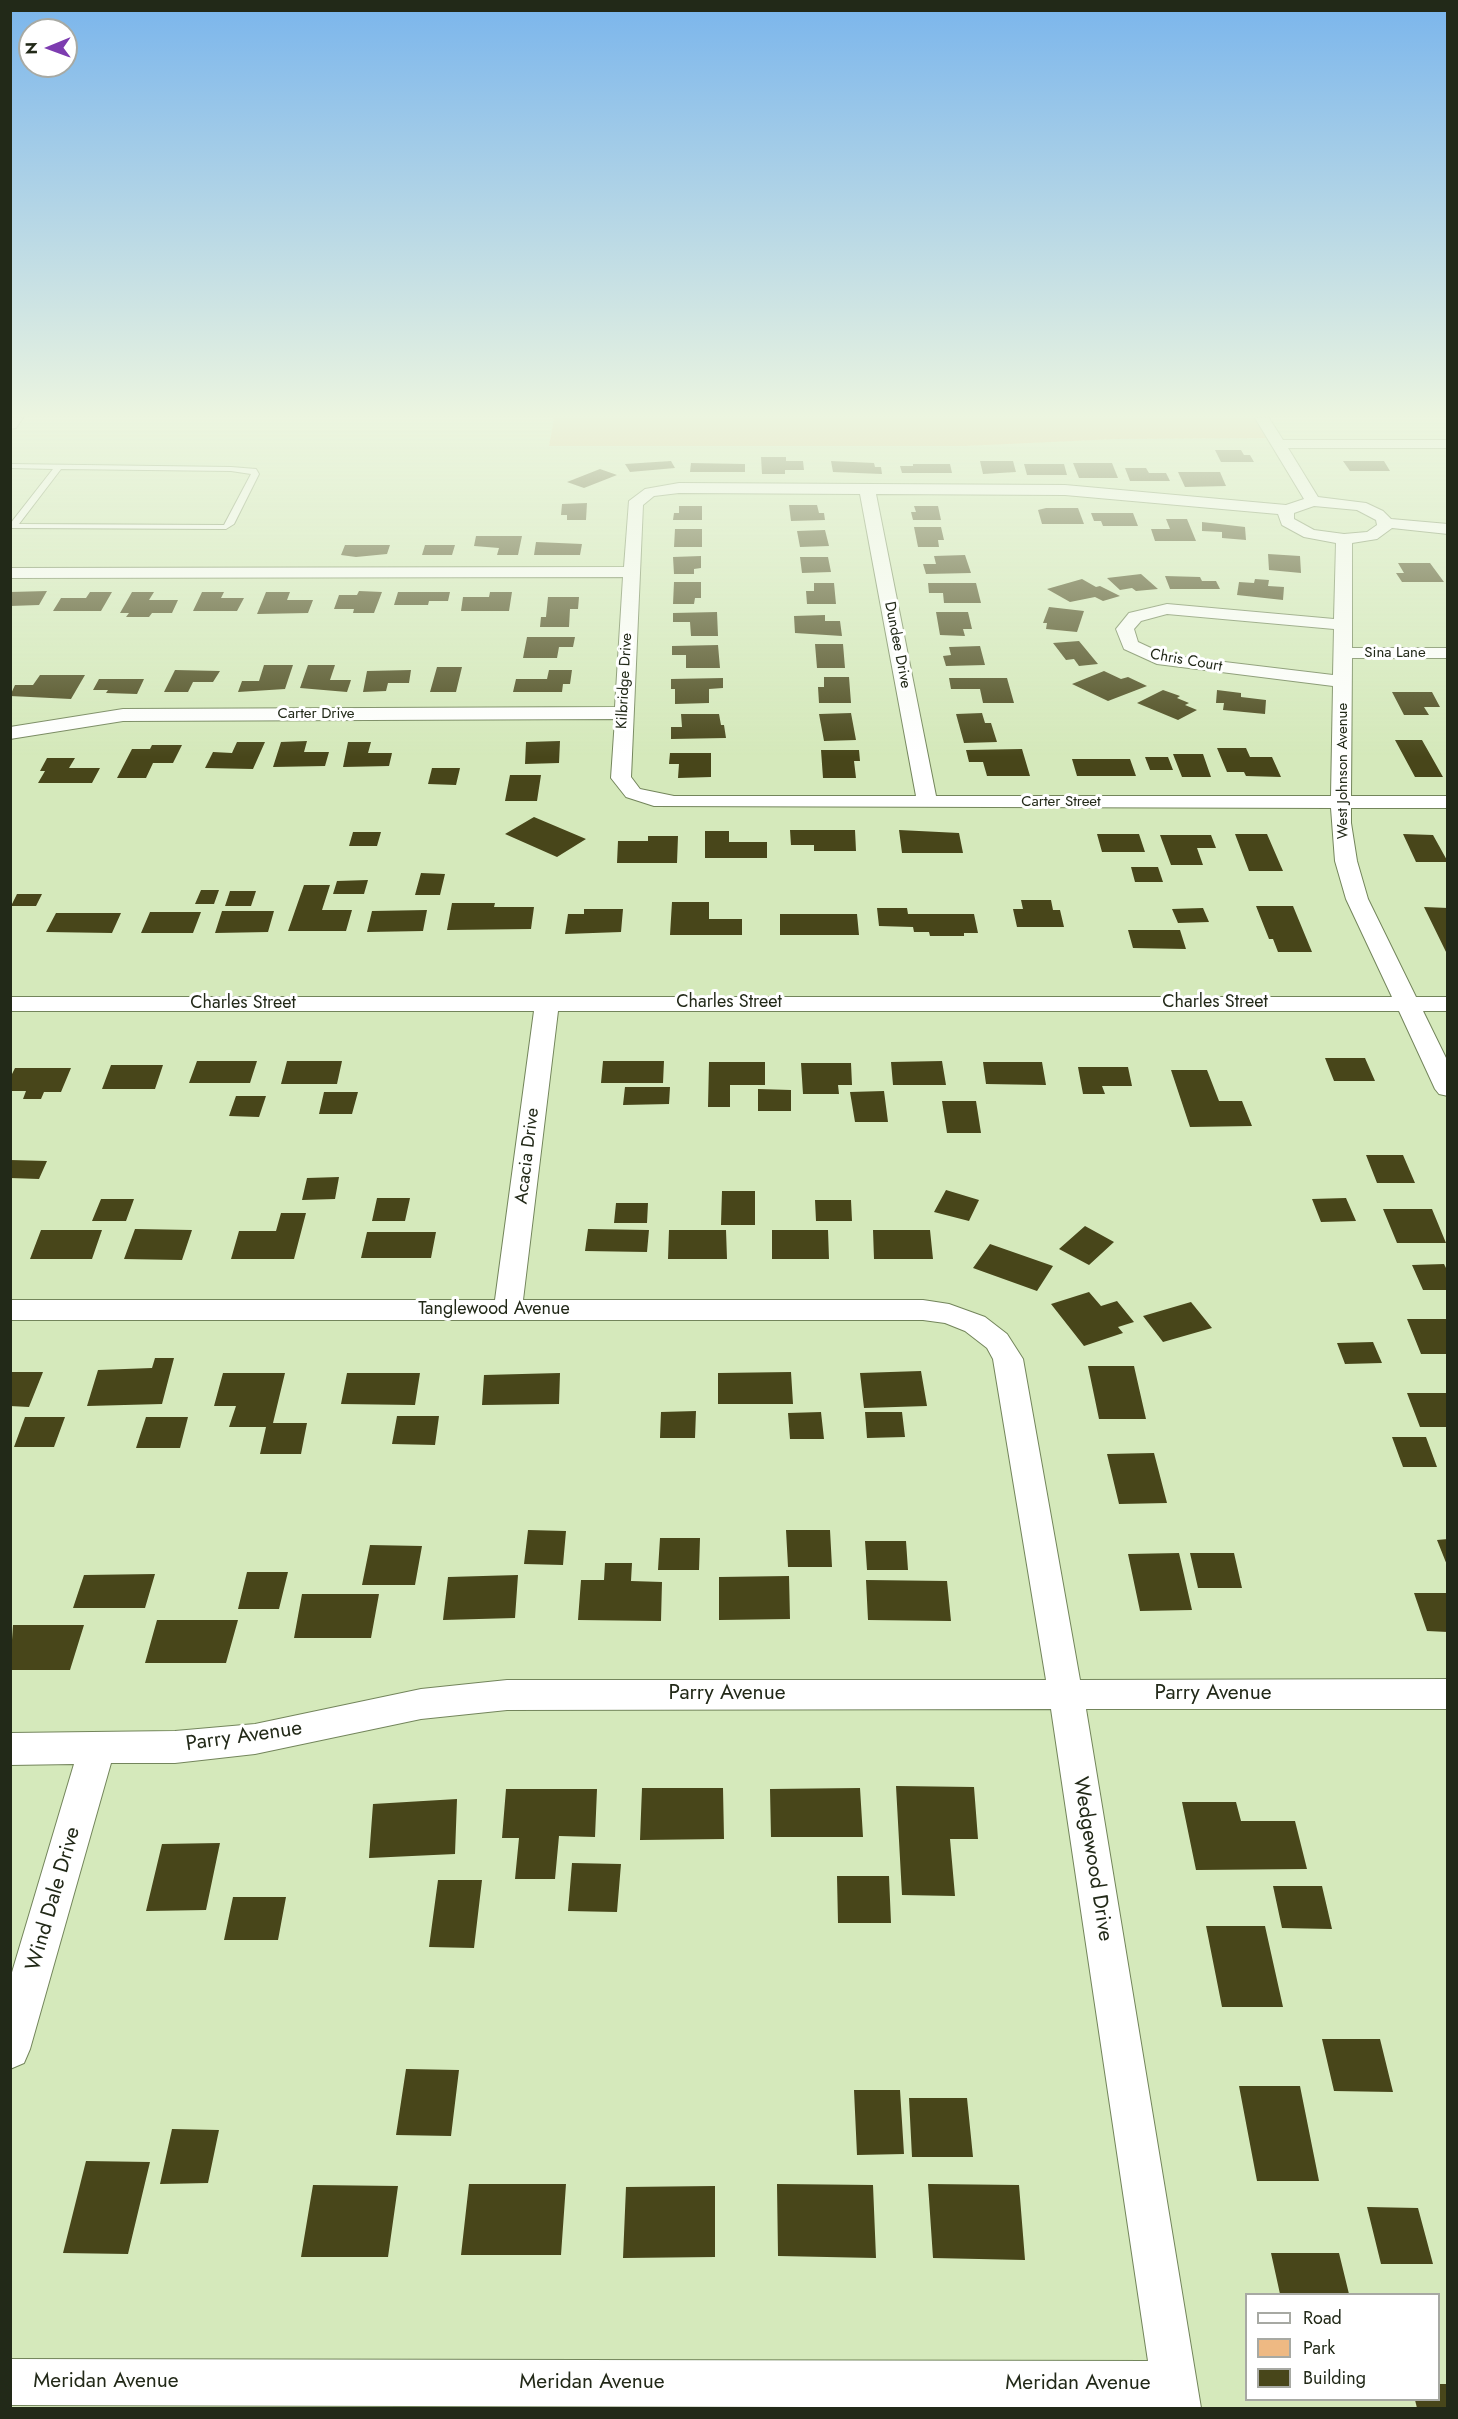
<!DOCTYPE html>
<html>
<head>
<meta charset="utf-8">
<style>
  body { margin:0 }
  #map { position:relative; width:1458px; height:2419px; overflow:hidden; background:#d5e9bb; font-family:Jost,sans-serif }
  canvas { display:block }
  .frame { position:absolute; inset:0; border:12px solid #222918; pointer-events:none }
  .legend { position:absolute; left:1245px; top:2293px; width:195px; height:108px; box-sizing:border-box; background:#fff; border:2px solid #a7a9a3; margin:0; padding:8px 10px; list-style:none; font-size:18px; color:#222918 }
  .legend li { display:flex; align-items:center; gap:12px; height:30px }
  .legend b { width:30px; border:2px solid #a7a9a3 }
  .north { position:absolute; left:18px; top:18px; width:60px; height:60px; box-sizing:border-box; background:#fff; border:2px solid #a7a9a3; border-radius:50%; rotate:269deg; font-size:16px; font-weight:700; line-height:24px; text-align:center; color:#222918 }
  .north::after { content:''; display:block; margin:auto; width:21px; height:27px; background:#7d3cb0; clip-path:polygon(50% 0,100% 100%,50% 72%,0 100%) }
</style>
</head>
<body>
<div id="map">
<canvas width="1458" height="2419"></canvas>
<div class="frame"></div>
<ul class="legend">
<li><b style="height:8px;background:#fff"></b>Road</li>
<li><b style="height:16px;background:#eeb983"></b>Park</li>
<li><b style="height:16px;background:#48461a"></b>Building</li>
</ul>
<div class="north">N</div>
</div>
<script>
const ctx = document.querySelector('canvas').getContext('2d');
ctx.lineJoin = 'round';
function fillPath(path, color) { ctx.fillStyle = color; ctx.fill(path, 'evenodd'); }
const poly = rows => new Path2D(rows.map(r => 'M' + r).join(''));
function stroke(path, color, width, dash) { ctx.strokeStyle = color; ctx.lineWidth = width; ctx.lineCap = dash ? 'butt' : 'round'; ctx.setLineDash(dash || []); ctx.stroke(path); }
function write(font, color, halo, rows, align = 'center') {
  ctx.font = font + ' Jost,sans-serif'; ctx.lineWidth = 6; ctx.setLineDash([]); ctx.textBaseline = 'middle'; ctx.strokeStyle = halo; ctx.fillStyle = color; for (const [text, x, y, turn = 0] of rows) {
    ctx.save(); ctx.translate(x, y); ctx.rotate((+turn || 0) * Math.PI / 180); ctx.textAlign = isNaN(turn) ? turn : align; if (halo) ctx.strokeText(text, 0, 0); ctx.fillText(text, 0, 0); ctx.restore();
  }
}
fillPath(poly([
  [554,418,1255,418,1267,438,1115,439,965,446,549,446]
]), '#eeb983');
fillPath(poly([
  [1215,450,1241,450,1244,455,1250,455,1254,462,1221,462],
  [761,457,786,457,786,461,803,461,804,470,785,470,785,474,762,474],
  [671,461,675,468,630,472,625,464],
  [831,461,874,463,875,467,881,467,882,474,833,472],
  [980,461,1013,461,1016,472,983,474],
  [1343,461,1384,461,1390,471,1350,471],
  [691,463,745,464,745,472,690,472],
  [1073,463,1112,463,1118,478,1079,478],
  [913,464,950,464,952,473,902,473,900,466,913,466],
  [1024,464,1064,464,1067,475,1027,475],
  [1125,468,1146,468,1149,473,1166,473,1170,481,1130,481],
  [600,469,617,475,584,488,567,482],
  [1178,472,1220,472,1226,486,1185,487],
  [587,503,586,520,567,520,567,515,561,515,562,504],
  [789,505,817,505,819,513,824,513,825,520,791,521],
  [679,506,702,506,702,520,673,520,674,513,679,513],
  [914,506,938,506,941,520,913,520,911,512,916,512],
  [1046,508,1078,508,1084,524,1042,524,1038,510],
  [1091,513,1133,513,1138,526,1103,526,1101,521,1094,521],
  [1166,519,1187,519,1196,541,1155,541,1151,529,1170,529],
  [1202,522,1245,527,1246,540,1222,538,1222,532,1202,531],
  [914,527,941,527,944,540,938,540,939,547,918,547],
  [675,529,702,529,702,547,674,547],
  [825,530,829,546,800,547,797,531],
  [476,536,522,536,518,555,497,555,499,548,474,546],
  [536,542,582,544,580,555,534,555],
  [345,545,390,545,387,554,356,557,341,555],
  [425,545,455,545,452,555,422,555],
  [1268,554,1300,556,1301,573,1269,570],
  [965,555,971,573,926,574,923,564,936,564,934,556],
  [701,556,701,568,694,569,694,574,674,574,673,557],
  [800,557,828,557,831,572,802,573],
  [1398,563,1430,563,1444,582,1402,582,1396,573,1404,573],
  [1141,574,1158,589,1136,591,1132,588,1120,590,1107,578],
  [1165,576,1200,577,1202,581,1216,581,1220,589,1170,589],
  [1082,579,1096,587,1100,586,1120,596,1103,601,1095,597,1070,602,1047,589],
  [1255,579,1269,580,1268,586,1284,587,1283,600,1237,595,1239,582,1254,583],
  [674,582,701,582,701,598,695,598,694,604,673,604],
  [814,583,834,583,836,604,807,604,806,591,814,591],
  [928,583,976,583,981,603,944,603,943,593,929,593],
  [47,591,39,605,10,606,10,592],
  [359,591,382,592,374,613,353,613,354,609,334,609,339,595,357,595],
  [90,592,112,592,101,611,53,611,61,598,86,598],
  [132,592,154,592,149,600,178,600,172,613,152,613,149,617,126,617,129,613,120,613],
  [202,592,224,592,221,598,244,598,237,611,193,611],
  [266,592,290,592,287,600,313,600,308,613,257,614],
  [398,592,450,592,448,601,429,601,428,605,394,605],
  [490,592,512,592,509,611,461,611,463,597,489,597],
  [548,597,579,597,578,609,570,609,569,627,540,627,541,617,546,617],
  [1049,607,1084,611,1077,632,1046,629,1047,623,1043,623],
  [717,612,718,636,691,636,690,622,673,622,673,613],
  [936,612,968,612,972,629,963,629,965,636,940,635],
  [825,615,825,621,840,621,842,636,795,633,794,616],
  [527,637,575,637,573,647,559,647,557,658,523,658],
  [1079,641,1098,664,1079,666,1074,659,1066,660,1053,643],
  [815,644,843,644,845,668,817,668],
  [718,645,720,668,686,668,686,655,672,655,672,646],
  [980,646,985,665,946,666,943,656,951,655,949,647],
  [264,665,293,665,285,689,238,692,242,681,259,681],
  [308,665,335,665,330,680,351,680,347,692,300,688],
  [437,667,462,667,456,692,430,692],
  [175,670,220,671,213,682,193,682,188,692,164,692],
  [411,670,409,683,388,683,386,691,363,692,367,671],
  [549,670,572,670,570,684,563,684,562,692,513,692,516,679,547,679],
  [1104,671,1121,679,1128,677,1147,686,1108,701,1072,684],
  [40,675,85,675,71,699,10,696,15,685,33,685],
  [824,677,849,677,851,703,819,703,818,687,824,687],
  [723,678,723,688,709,689,709,703,675,704,675,689,671,689,671,679],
  [949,678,1007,678,1014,703,983,703,980,689,951,689],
  [99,679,144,679,137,694,106,693,108,690,93,690],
  [1163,690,1180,696,1177,698,1189,703,1185,705,1197,710,1178,720,1137,703],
  [1217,690,1241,693,1241,697,1266,700,1265,714,1223,710,1224,703,1216,703],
  [1392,692,1432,692,1440,707,1424,707,1429,715,1404,715],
  [851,713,856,740,824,741,819,714],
  [982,713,985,723,991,723,997,742,964,743,956,714],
  [681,714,719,714,721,725,724,725,726,738,671,739,671,727,682,727],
  [1395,740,1422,740,1443,777,1415,777],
  [307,741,304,752,329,752,325,766,273,767,281,742],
  [560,741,559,763,525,764,526,742],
  [237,742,265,742,253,769,205,768,213,752,232,753],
  [348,742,371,742,368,753,392,753,389,766,343,767],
  [152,745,182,745,173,763,153,763,146,778,117,778,132,749,150,749],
  [1217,748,1246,748,1250,757,1272,757,1281,777,1246,776,1244,772,1227,772],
  [1022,749,1030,776,987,776,983,762,969,762,966,750],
  [821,750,859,750,860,761,854,761,856,778,823,778],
  [670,753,711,753,711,777,678,778,679,764,669,764],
  [1173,754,1203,754,1211,777,1182,777],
  [1145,757,1168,757,1173,770,1150,770],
  [47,758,75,758,69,768,100,768,92,783,38,783,45,771,40,771],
  [1072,759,1130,759,1136,776,1077,776],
  [432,768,460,768,456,785,428,784],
  [510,775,541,775,537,801,505,801],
  [534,817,586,839,557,857,505,834],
  [790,830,855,830,856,851,814,851,814,845,791,845],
  [899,830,959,833,963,853,902,853],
  [705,831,729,831,729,842,767,842,767,858,705,858],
  [353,832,381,832,377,846,349,846],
  [1097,834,1139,834,1145,852,1102,852],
  [1235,834,1267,834,1283,871,1249,871],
  [1403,834,1433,835,1448,862,1416,862],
  [1160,835,1211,835,1216,848,1197,848,1203,865,1171,865],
  [648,836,678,836,677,863,617,863,618,841,648,841],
  [1131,867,1158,867,1163,882,1135,882],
  [421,873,445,874,440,895,415,895],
  [368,880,364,894,333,894,337,881],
  [304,885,330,885,322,910,352,910,346,931,288,931],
  [201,890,219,890,214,904,195,904],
  [230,891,256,891,251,906,225,906],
  [17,894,42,894,36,906,11,906],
  [1021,900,1051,900,1053,910,1060,910,1064,927,1017,927,1013,909,1023,909],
  [672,902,709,902,709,919,742,919,742,935,670,935],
  [452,903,495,903,494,907,534,907,531,929,447,930],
  [1256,906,1293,906,1312,952,1278,952,1273,939,1269,939],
  [1424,907,1448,908,1448,956],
  [877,908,907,908,908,914,974,914,978,933,964,933,964,936,930,936,929,932,914,932,913,927,879,926],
  [1203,908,1209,922,1178,923,1172,909],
  [584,909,623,909,621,932,565,934,568,914,584,914],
  [427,910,423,931,367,932,372,911],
  [222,911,274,911,268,932,215,933],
  [150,912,201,912,193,933,141,933],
  [56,913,121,913,112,933,46,932],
  [780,914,857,914,859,935,780,935],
  [1128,930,1180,930,1186,949,1133,948],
  [1325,1058,1365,1058,1375,1081,1334,1081],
  [197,1061,257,1061,250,1083,189,1083],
  [287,1061,342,1061,337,1084,281,1084],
  [603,1061,664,1061,663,1083,601,1083],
  [942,1061,946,1085,893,1085,891,1062],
  [709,1062,765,1062,765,1085,730,1085,730,1107,708,1107],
  [983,1062,1042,1062,1046,1085,986,1084],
  [801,1063,851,1063,852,1085,838,1085,839,1094,803,1094],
  [111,1065,163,1065,155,1089,102,1089],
  [1078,1067,1128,1067,1132,1086,1102,1086,1105,1094,1083,1094],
  [15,1068,71,1068,61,1092,44,1092,41,1099,23,1099,26,1091,10,1091,10,1078],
  [1171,1070,1207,1070,1219,1101,1242,1101,1252,1126,1190,1127],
  [625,1087,670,1087,669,1104,623,1105],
  [758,1089,791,1090,791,1111,758,1111],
  [884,1091,888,1122,855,1122,850,1092],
  [324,1092,358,1092,352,1114,319,1114],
  [236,1096,266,1096,259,1117,229,1116],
  [942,1101,976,1101,981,1133,947,1133],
  [1366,1155,1403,1155,1415,1183,1377,1183],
  [10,1160,47,1161,39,1179,10,1178],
  [339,1177,335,1199,302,1200,307,1178],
  [946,1190,979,1200,969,1221,934,1212],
  [722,1191,755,1191,755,1225,721,1225],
  [377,1198,410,1198,405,1221,372,1221],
  [1346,1198,1356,1221,1321,1222,1312,1199],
  [101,1199,134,1199,126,1221,92,1221],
  [815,1200,851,1200,852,1221,816,1221],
  [616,1203,648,1203,647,1223,614,1223],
  [1383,1209,1432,1209,1446,1243,1397,1243],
  [281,1213,306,1213,294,1259,231,1259,239,1231,276,1231],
  [1085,1226,1114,1242,1089,1265,1059,1249],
  [135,1229,192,1230,182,1260,124,1259],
  [588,1229,649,1230,647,1252,585,1251],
  [41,1230,102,1230,92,1259,30,1259],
  [669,1230,726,1230,727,1259,668,1259],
  [772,1230,828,1230,829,1259,772,1259],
  [873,1230,930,1230,933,1259,874,1259],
  [367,1232,436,1232,431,1258,361,1258],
  [990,1244,1053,1266,1037,1291,973,1268],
  [1444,1264,1448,1272,1448,1290,1423,1290,1412,1265],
  [1089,1292,1101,1306,1117,1301,1134,1322,1118,1327,1123,1333,1084,1346,1051,1304],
  [1191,1302,1212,1328,1163,1342,1143,1316],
  [1407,1319,1448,1319,1448,1354,1421,1354],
  [1373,1342,1382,1363,1345,1364,1337,1343],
  [155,1358,174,1358,162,1404,87,1406,98,1370,152,1368],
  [1088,1366,1134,1366,1146,1419,1099,1419],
  [921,1371,927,1406,864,1408,860,1373],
  [10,1372,43,1372,29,1407,10,1406],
  [791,1372,793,1404,718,1404,718,1373],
  [223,1373,285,1373,273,1423,307,1423,301,1454,260,1454,266,1427,229,1427,236,1406,214,1406],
  [347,1373,420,1373,415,1405,341,1404],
  [560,1373,559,1404,482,1405,484,1375],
  [1407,1393,1448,1393,1448,1427,1420,1427],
  [696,1411,695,1438,660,1438,661,1412],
  [821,1412,824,1439,790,1439,788,1413],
  [865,1412,902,1412,905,1437,867,1438],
  [397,1416,439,1416,435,1445,392,1444],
  [25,1417,65,1417,54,1447,14,1447],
  [146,1417,188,1417,180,1448,136,1448],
  [1392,1437,1426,1437,1437,1467,1403,1467],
  [1154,1453,1167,1503,1119,1504,1107,1454],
  [528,1530,566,1531,563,1565,524,1564],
  [786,1530,830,1530,832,1567,788,1567],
  [660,1538,700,1538,699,1570,658,1570],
  [1448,1539,1448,1565,1447,1565,1437,1540],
  [865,1541,906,1541,908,1570,867,1570],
  [370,1545,422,1546,415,1585,362,1585],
  [1179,1553,1192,1610,1140,1611,1128,1554],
  [1190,1553,1234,1553,1242,1588,1198,1588],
  [605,1563,632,1563,631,1581,662,1582,661,1621,578,1620,581,1580,604,1580],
  [247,1572,288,1572,279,1609,238,1609],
  [155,1574,145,1608,73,1608,84,1575],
  [518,1575,515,1618,443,1620,448,1577],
  [789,1576,790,1619,719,1620,719,1577],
  [866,1580,947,1581,951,1621,868,1620],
  [1414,1593,1448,1593,1448,1632,1427,1631],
  [302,1594,379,1594,371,1638,294,1638],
  [157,1620,238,1620,226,1663,145,1663],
  [13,1625,84,1625,70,1670,10,1670],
  [896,1786,974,1787,978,1839,950,1839,955,1896,902,1895],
  [642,1788,723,1788,724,1839,640,1840],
  [860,1788,863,1837,771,1837,770,1789],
  [506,1789,597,1789,595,1837,559,1836,555,1879,515,1879,519,1838,502,1838],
  [457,1799,455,1854,369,1858,373,1804],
  [1182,1802,1236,1802,1241,1821,1295,1821,1307,1869,1196,1870],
  [220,1843,206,1910,146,1911,162,1844],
  [572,1863,621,1864,617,1912,568,1911],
  [837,1876,889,1876,891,1923,838,1923],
  [438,1880,482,1880,474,1948,429,1947],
  [1273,1886,1322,1886,1332,1929,1282,1928],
  [233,1897,286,1897,278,1940,224,1940],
  [1206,1926,1265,1926,1283,2007,1222,2007],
  [1322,2039,1380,2039,1393,2092,1334,2091],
  [406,2069,459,2070,451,2136,396,2135],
  [1239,2086,1300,2086,1319,2181,1257,2181],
  [854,2090,900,2090,904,2154,857,2155],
  [909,2098,967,2098,973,2157,912,2157],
  [172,2129,219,2130,208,2183,160,2184],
  [86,2161,150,2162,128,2254,63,2253],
  [469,2184,566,2184,561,2255,461,2255],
  [777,2184,873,2185,876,2258,778,2256],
  [928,2184,1019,2185,1025,2260,933,2258],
  [313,2185,398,2186,388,2257,301,2257],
  [715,2186,715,2257,623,2258,626,2187],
  [1367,2207,1418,2208,1433,2264,1381,2264],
  [1271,2253,1339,2253,1349,2294,1280,2294],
  [1438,2384,1448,2384,1448,2408,1417,2408,1415,2400,1438,2400]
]), '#48461a');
const service = poly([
  [10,464,231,467,256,469,259,474,234,524,226,529,10,528,10,524,53,469,10,468,10,464],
  [61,469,231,471,251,474,224,525,19,524,61,469]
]);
const minor = poly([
  [1255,418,1269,418,1283,440,1448,440,1448,448,1288,448,1318,497,1366,503,1383,511,1391,519,1448,524,1448,534,1392,528,1377,539,1352,543,1352,648,1448,648,1448,658,1352,658,1351,796,1448,796,1448,808,1351,808,1351,823,1357,861,1368,899,1416,997,1448,997,1448,1011,1423,1011,1448,1062,1448,1096,1439,1094,1435,1089,1399,1011,558,1011,523,1300,923,1300,949,1304,985,1317,1007,1334,1023,1359,1080,1680,1448,1679,1448,1709,1086,1709,1201,2408,10,2405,10,2359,1148,2361,1051,1709,507,1710,421,1719,255,1754,175,1763,111,1763,30,2049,24,2063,10,2069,10,1979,74,1764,10,1765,10,1733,175,1731,255,1724,421,1689,507,1680,1046,1680,993,1359,987,1348,965,1331,945,1323,923,1320,10,1320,10,1300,495,1300,534,1011,10,1011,10,997,1392,997,1346,899,1335,861,1331,808,654,806,626,797,611,778,615,719,123,721,10,739,10,727,123,709,615,707,623,577,10,578,10,568,624,567,629,501,645,489,679,483,1065,485,1286,505,1304,499,1255,418],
  [679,493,860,494,916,796,674,796,640,789,631,777,643,505,654,496,679,493],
  [876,494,1065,495,1278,514,1282,525,1304,537,1336,543,1334,619,1167,604,1129,613,1116,629,1124,649,1157,664,1333,686,1331,796,936,796,876,494],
  [1314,506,1357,510,1376,520,1377,525,1367,532,1344,534,1314,530,1294,519,1294,513,1314,506],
  [1167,614,1334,629,1333,675,1166,655,1138,642,1134,629,1141,621,1167,614]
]);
const secondary = poly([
  [10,418,23,418,16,428,10,429,10,418]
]);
stroke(service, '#73855b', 2);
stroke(minor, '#73855b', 2);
stroke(secondary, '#73855b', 2);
fillPath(service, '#fff');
fillPath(minor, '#fff');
fillPath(secondary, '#fff');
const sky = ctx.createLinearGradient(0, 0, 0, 757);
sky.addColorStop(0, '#7ab5ec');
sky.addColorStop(0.55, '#ecf5e0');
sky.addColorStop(1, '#ecf5e000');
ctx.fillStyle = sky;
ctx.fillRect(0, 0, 1458, 757);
write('15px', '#222918', '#fff', [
  ["Dundee Drive",897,645,79],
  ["Sina Lane",1395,653],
  ["Chris Court",1186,661,10],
  ["Kilbridge Drive",625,681,-87],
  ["Carter Drive",316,714],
  ["West Johnson Avenue",1343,771,-90],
  ["Carter Street",1061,802]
]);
write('18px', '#222918', '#fff', [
  ["Charles Street",729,1003],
  ["Charles Street",1215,1003],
  ["Charles Street",243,1004],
  ["Acacia Drive",528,1156,-83],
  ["Tanglewood Avenue",494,1310]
]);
write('21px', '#222918', '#fff', [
  ["Parry Avenue",727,1694],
  ["Parry Avenue",1213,1694],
  ["Parry Avenue",244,1737,-8],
  ["Wedgewood Drive",1092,1859,81],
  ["Wind Dale Drive",54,1899,-74],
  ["Meridan Avenue",106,2382],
  ["Meridan Avenue",592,2383],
  ["Meridan Avenue",1078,2384]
]);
</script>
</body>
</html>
